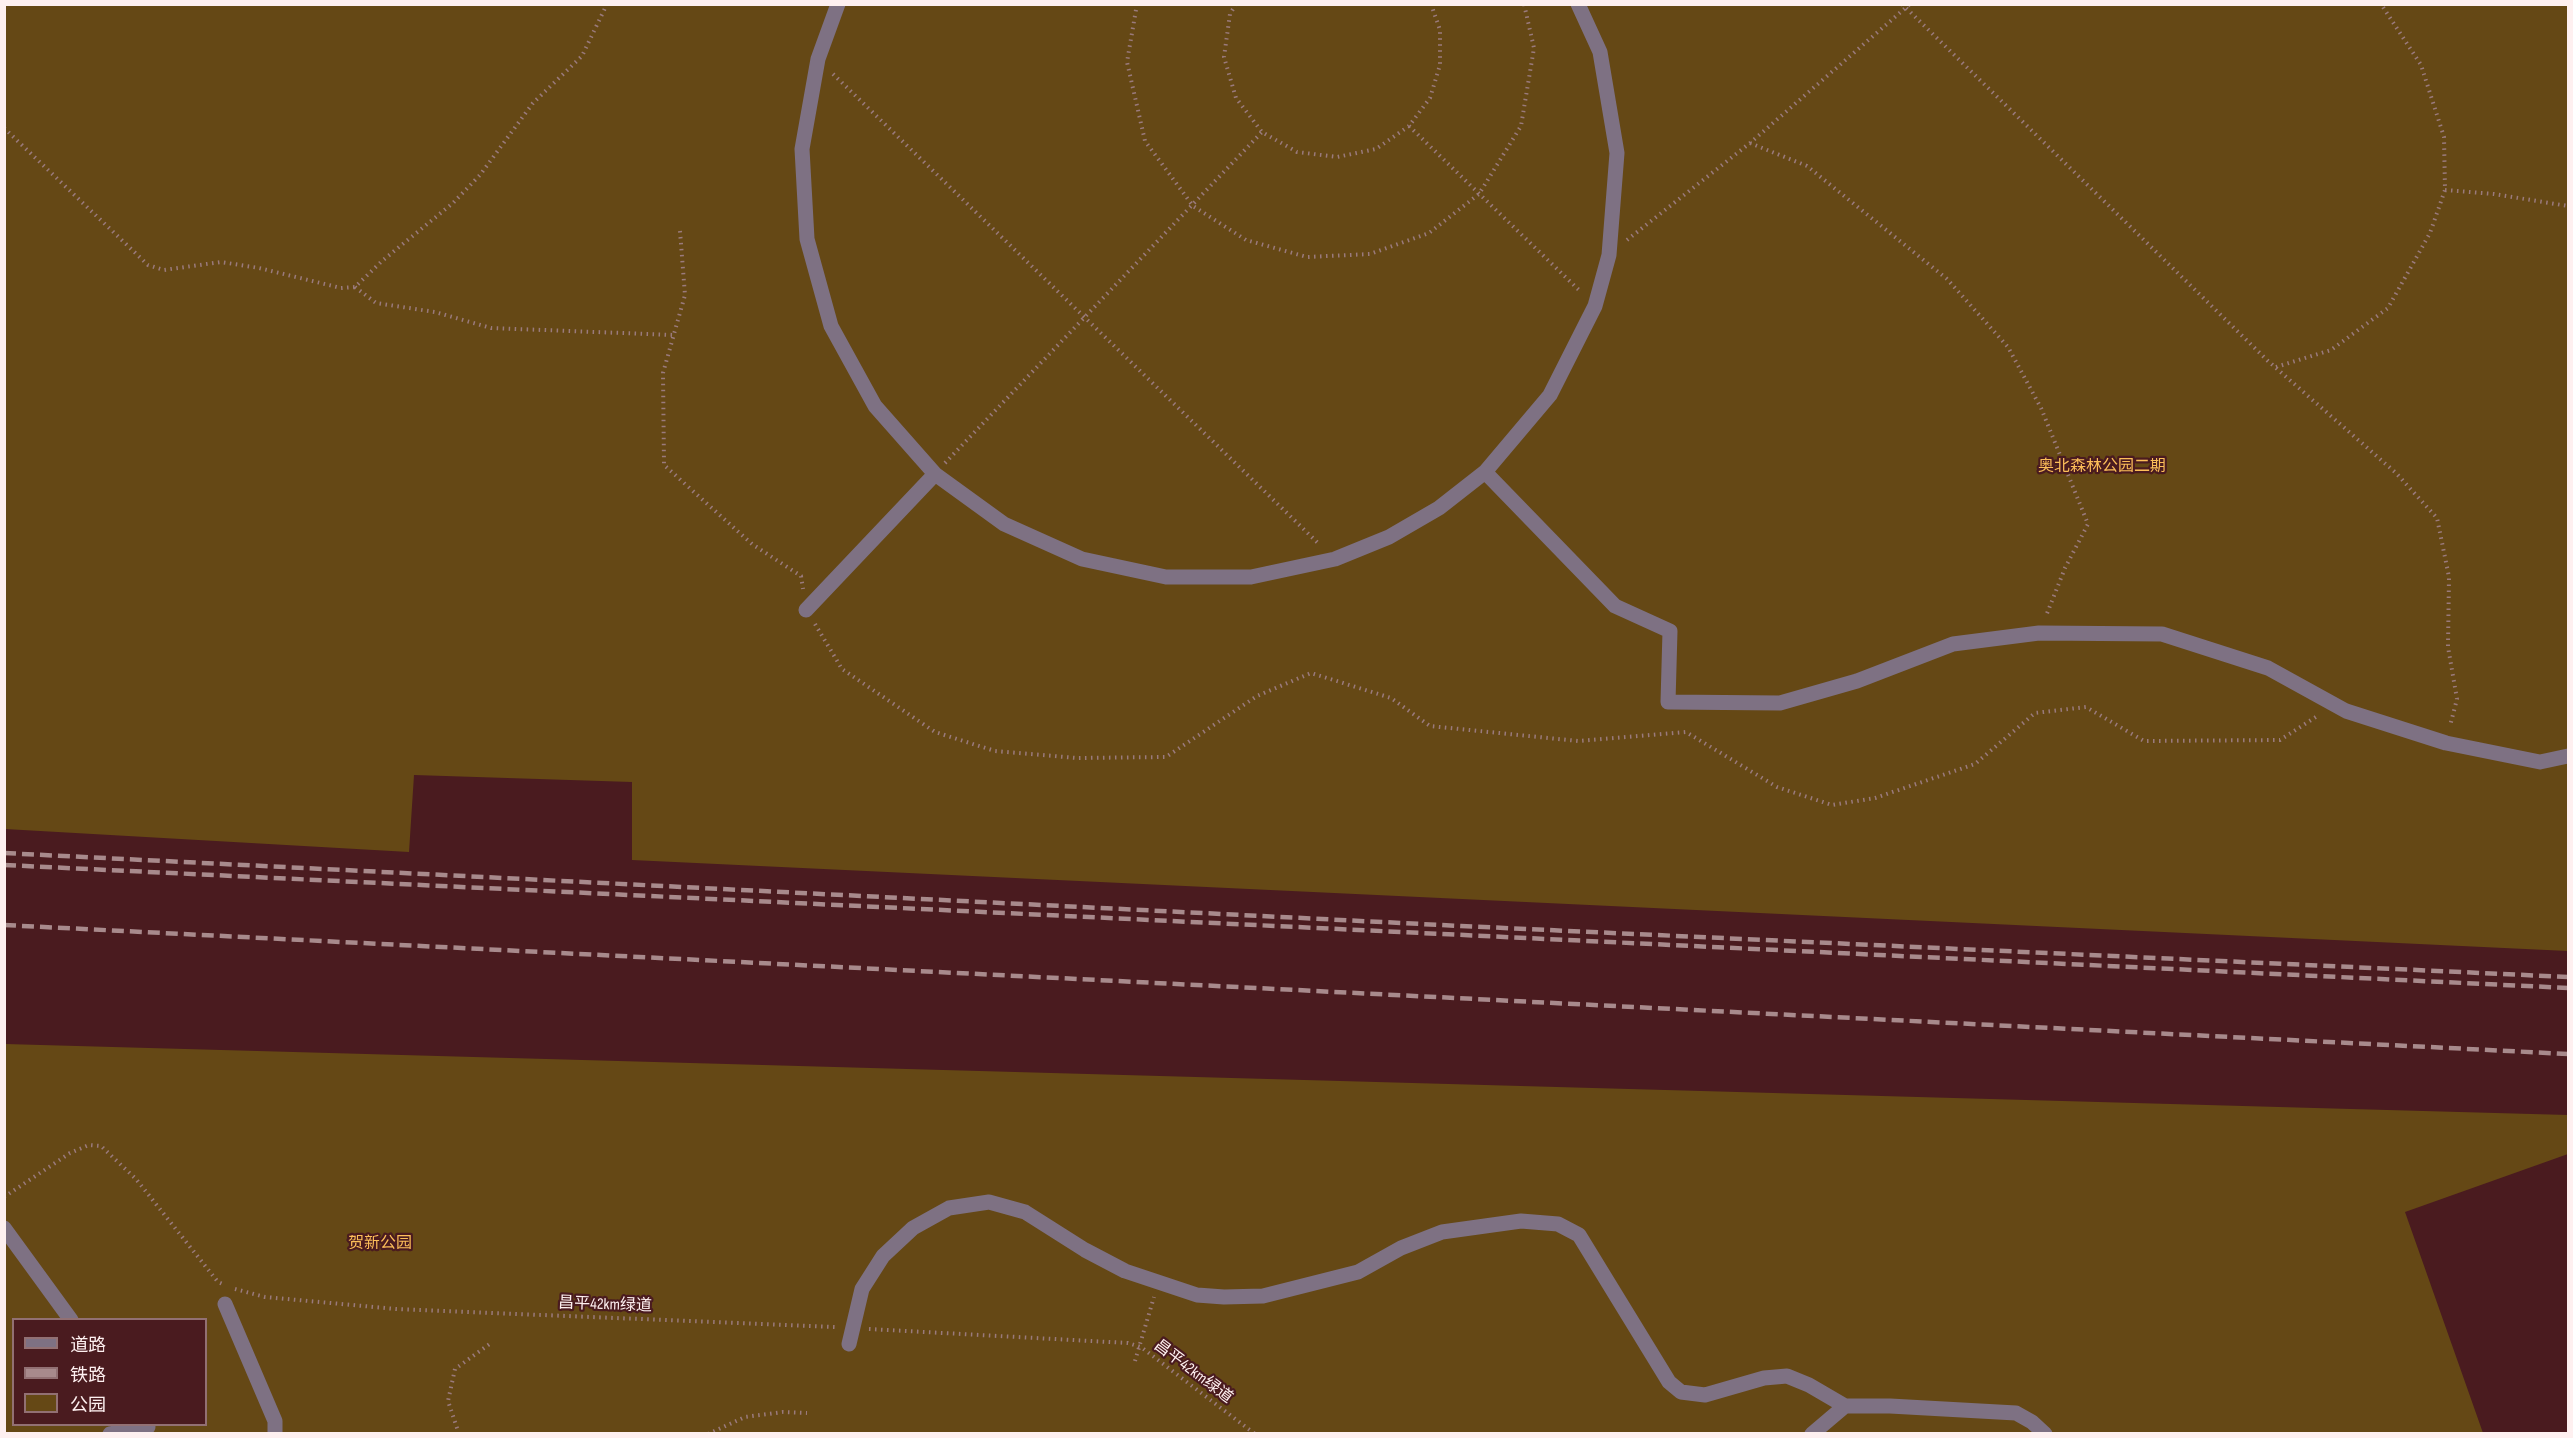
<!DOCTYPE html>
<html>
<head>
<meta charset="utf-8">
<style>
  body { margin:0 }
  #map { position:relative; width:2573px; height:1438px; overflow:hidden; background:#4a1b1f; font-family:"Sofia Sans Condensed","Noto Sans SC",sans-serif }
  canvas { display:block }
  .frame { position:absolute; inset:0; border:6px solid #fef0f0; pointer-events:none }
  .legend { position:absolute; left:12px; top:1318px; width:195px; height:108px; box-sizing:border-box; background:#4a1b1f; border:2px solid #927073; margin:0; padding:8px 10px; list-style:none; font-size:18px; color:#fef0f0 }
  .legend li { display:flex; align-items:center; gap:12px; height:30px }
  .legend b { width:30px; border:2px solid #927073 }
</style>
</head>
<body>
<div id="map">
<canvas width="2573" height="1438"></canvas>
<div class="frame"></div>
<ul class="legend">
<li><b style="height:8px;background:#7e7183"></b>道路</li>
<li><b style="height:8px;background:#a88a8c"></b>铁路</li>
<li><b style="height:16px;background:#654815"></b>公园</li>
</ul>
</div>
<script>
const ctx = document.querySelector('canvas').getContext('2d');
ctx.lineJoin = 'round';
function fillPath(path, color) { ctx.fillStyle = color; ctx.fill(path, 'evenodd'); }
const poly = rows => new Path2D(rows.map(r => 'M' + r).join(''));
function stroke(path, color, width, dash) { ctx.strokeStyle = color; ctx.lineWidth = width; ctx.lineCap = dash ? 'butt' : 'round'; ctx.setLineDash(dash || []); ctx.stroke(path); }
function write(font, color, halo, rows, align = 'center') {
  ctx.font = font + ' "Sofia Sans Condensed","Noto Sans SC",sans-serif'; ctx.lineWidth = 4.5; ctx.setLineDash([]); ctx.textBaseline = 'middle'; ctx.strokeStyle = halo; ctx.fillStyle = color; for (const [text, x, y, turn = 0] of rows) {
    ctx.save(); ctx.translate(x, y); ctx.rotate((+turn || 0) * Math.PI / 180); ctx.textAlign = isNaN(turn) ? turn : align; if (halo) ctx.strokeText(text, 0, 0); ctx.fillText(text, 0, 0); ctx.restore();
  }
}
fillPath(poly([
  [4,5,2568,5,2568,951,632,860,632,782,414,775,409,852,5,829],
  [5,1044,2568,1115,2568,1154,2405,1212,2483,1433,5,1434],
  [14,1320,206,1320,206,1424,14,1424]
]), '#654815');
stroke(poly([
  [1137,4,1127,62,1145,141,1193,206,1246,240,1307,257,1370,254,1429,233,1479,194,1521,126,1534,48,1524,4],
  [1236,4,1230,14,1224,57,1236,98,1262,132,1297,152,1337,157,1376,149,1409,126,1430,98,1440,65,1440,30,1431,4],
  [1902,4,2268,361,2396,473,2437,518,2449,577,2448,647,2457,699,2450,726],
  [833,74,1319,544],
  [1409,126,1581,292],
  [4,128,148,265,164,270,221,262,259,268,341,288,355,287,382,261,453,203,480,175,533,103,582,56,607,4],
  [1750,143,1807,166,1947,279,2008,347,2041,408,2088,524,2065,568,2046,616],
  [2445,190,2494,194,2568,206],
  [680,231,685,295,663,373,664,465,752,544,801,576,803,589],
  [1627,240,1750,143,1910,4],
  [355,287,376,303,435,312,491,328,674,335],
  [2276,367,2331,350,2388,308,2430,233,2445,190,2444,137,2421,65,2381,4],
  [945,463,1262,132],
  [815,624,842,669,935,732,995,751,1077,758,1166,757,1257,696,1311,673,1391,698,1430,726,1578,741,1686,732,1777,787,1832,805,1875,798,1975,764,2035,713,2086,707,2144,741,2280,740,2319,715],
  [4,1197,70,1153,89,1145,101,1146,136,1179,218,1282,225,1285],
  [235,1289,265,1297,396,1309,835,1327],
  [869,1329,1128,1343,1141,1347,1255,1434],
  [1135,1361,1154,1297],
  [459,1434,448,1401,455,1369,491,1343],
  [708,1434,745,1417,783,1412,807,1413]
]), '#9a7a7c', 4, [1.5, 4.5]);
stroke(poly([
  [838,4,818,59,802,149,807,239,831,326,875,406,935,474,1004,524,1082,559,1166,577,1251,577,1335,559,1389,537,1439,508,1485,472,1550,395,1595,306,1609,255,1617,153,1600,52,1578,4],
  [1485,472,1615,606,1670,631,1668,702,1780,703,1857,681,1953,644,2039,633,2162,634,2268,668,2346,711,2446,743,2540,762,2568,756],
  [806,610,935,474],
  [4,1228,71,1320],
  [225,1304,275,1421,275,1434],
  [849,1344,862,1289,883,1256,913,1228,949,1208,989,1202,1025,1212,1085,1250,1125,1271,1197,1295,1224,1297,1263,1296,1358,1272,1401,1248,1442,1232,1521,1221,1558,1224,1579,1235,1669,1382,1681,1392,1705,1395,1764,1378,1787,1376,1809,1385,1845,1406,1890,1406,2016,1413,2032,1422,2045,1434],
  [110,1434,148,1427],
  [1812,1434,1845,1406]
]), '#7e7183', 15);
stroke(poly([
  [4,853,1461,926,2568,977],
  [4,865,2568,988],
  [4,925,2568,1054]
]), '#a88a8c', 4.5, [12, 6]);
write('16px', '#fcbe59', '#4a1b1f', [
  ["奥北森林公园二期",2102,467],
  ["贺新公园",380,1244]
]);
write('16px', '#fef0f0', '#4a1b1f', [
  ["昌平42km绿道",605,1305,2],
  ["昌平42km绿道",1193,1372,37]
]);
</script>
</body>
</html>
